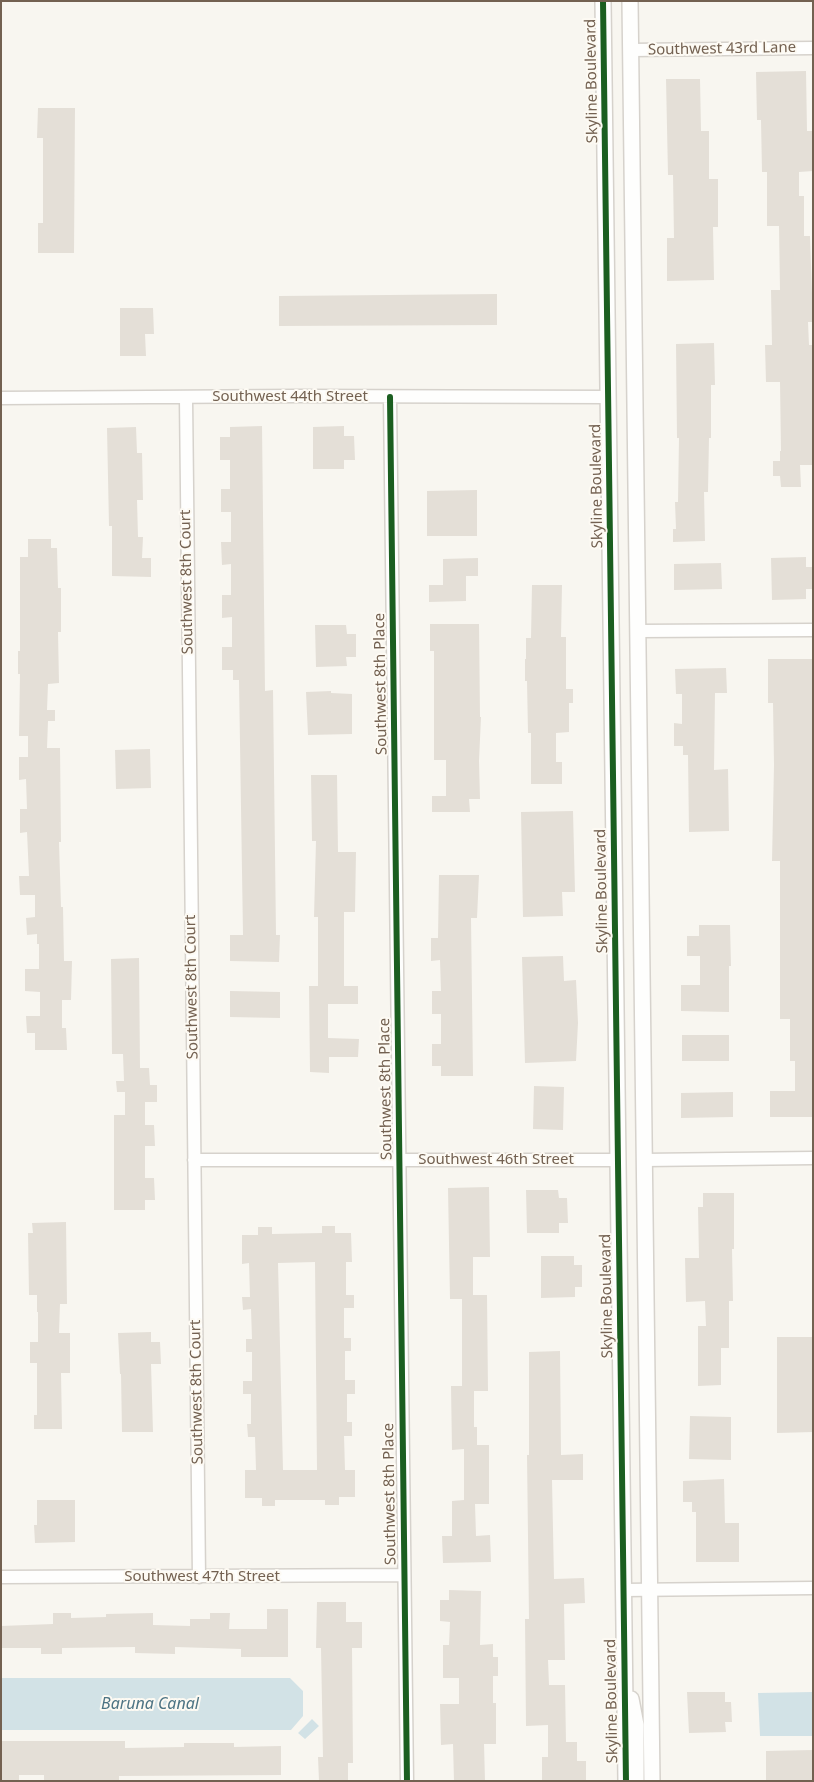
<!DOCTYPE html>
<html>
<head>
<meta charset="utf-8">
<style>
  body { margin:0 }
  #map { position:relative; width:814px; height:1782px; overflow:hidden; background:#f8f6f0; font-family:"Noto Sans",sans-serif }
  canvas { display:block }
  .frame { position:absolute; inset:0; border:2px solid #736151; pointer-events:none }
</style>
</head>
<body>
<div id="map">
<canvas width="814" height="1782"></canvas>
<div class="frame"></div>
</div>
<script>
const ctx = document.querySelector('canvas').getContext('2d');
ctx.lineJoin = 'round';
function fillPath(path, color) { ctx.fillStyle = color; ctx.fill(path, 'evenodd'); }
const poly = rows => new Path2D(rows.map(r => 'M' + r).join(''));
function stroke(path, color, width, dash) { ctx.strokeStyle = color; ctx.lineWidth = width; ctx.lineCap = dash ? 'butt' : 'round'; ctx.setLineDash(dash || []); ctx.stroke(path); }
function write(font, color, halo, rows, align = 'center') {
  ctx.font = font + ' "Noto Sans",sans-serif'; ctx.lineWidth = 4; ctx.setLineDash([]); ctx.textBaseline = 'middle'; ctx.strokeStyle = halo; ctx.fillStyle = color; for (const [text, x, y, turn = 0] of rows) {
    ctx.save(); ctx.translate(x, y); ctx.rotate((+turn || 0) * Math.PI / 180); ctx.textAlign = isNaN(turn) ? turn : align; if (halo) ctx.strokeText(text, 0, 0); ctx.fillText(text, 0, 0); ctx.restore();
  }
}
fillPath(poly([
  [1,1678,290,1678,303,1691,303,1716,291,1730,1,1730],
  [813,1692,813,1736,760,1736,758,1693],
  [312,1719,319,1726,305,1739,298,1733]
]), '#d2e2e6');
fillPath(poly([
  [806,71,807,131,813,131,813,171,799,172,799,196,804,196,804,236,810,236,813,322,808,322,809,345,813,345,813,465,800,465,801,487,781,487,780,476,773,476,773,461,780,461,780,451,781,451,780,382,766,382,765,345,772,345,771,290,780,290,779,226,767,226,767,172,762,172,761,120,757,120,756,72],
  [666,79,700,79,701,131,709,131,709,179,718,179,718,227,713,227,714,280,667,281,667,238,674,238,673,175,668,175],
  [38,108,75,108,74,253,38,253,38,223,43,223,43,138,37,138],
  [497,294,497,325,279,326,279,296],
  [120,308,153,308,154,334,145,334,146,356,120,356],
  [714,343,715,385,711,385,711,438,709,438,708,492,704,492,705,541,673,542,673,529,676,529,675,502,678,502,679,438,677,438,676,344],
  [262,426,265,691,273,690,276,935,280,935,279,962,230,961,230,935,243,935,239,680,233,680,233,670,222,670,222,647,232,647,232,617,222,618,222,595,231,595,231,564,222,565,221,542,231,542,231,512,221,512,221,489,230,489,230,460,220,460,220,437,230,437,230,427],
  [344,426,344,436,354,436,355,460,344,460,344,469,313,469,313,427],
  [136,427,137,453,142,453,143,500,137,500,138,537,143,537,142,558,151,558,151,577,112,576,112,526,109,526,107,428],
  [477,490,477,536,427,536,427,491],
  [28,539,51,539,51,548,57,548,58,588,61,588,61,632,58,632,59,683,48,684,47,710,55,710,55,721,48,721,47,748,60,748,61,842,59,842,61,907,63,907,64,961,72,961,71,1000,62,1000,62,1028,66,1028,67,1050,35,1050,35,1033,27,1033,26,1016,40,1016,40,992,25,991,25,969,39,969,39,944,37,944,37,934,27,935,26,918,35,917,35,895,20,895,19,876,29,876,27,832,20,833,20,809,27,809,26,779,19,780,19,757,28,757,28,736,19,736,20,674,18,674,18,651,20,651,20,557,28,557],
  [806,557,806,567,813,567,813,589,806,589,806,599,772,600,771,558],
  [478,558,478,576,466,576,466,601,429,602,429,585,443,585,443,559],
  [721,563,722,589,674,590,674,564],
  [532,585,562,585,561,637,566,637,566,689,573,689,573,703,569,703,569,732,556,733,556,762,562,762,562,784,531,784,531,733,528,733,527,681,525,681,525,659,526,659,526,638,531,638],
  [430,624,479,624,480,717,481,717,479,761,480,799,469,799,470,812,432,812,432,796,446,796,446,760,434,760,434,651,430,651],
  [315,625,346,625,347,634,356,634,356,657,346,657,347,666,316,667],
  [768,659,813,659,813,1117,770,1117,770,1091,795,1091,795,1061,790,1061,790,1019,780,1019,780,861,772,861,774,765,773,703,768,703],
  [726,668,727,693,715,693,714,770,728,769,729,831,689,832,688,755,683,755,683,746,674,746,674,723,682,724,682,694,676,694,675,669],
  [331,691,331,693,352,694,352,734,308,735,306,692],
  [150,749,151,788,116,789,115,750],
  [311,775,337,775,338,852,356,852,355,912,344,912,344,986,358,986,358,1004,328,1004,328,1038,359,1039,358,1057,329,1057,329,1073,310,1072,309,986,318,986,318,917,314,917,316,841,312,841],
  [573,811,575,892,562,892,563,916,523,917,521,812],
  [439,875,479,875,477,918,471,918,473,1076,441,1076,441,1066,432,1066,432,1044,441,1044,441,1014,432,1014,432,991,441,991,440,960,431,961,431,938,438,938],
  [699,925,730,925,731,966,729,966,729,1012,681,1011,681,985,700,985,700,956,687,956,687,936,699,936],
  [563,956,564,981,576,980,578,1023,576,1061,525,1063,522,957],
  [139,958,140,1068,149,1068,150,1085,157,1085,157,1102,145,1102,145,1125,154,1125,155,1146,145,1146,145,1178,154,1178,155,1200,145,1200,145,1210,114,1210,114,1115,125,1115,125,1092,117,1092,116,1081,124,1081,123,1054,112,1054,111,959],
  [230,991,280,992,280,1018,230,1017],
  [682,1035,729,1035,729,1061,682,1061],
  [534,1086,564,1087,563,1130,533,1129],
  [733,1092,733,1117,681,1118,681,1093],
  [489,1187,490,1257,473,1257,473,1295,487,1295,488,1391,474,1391,474,1427,477,1427,477,1445,489,1445,489,1504,475,1504,476,1536,490,1535,491,1562,443,1563,442,1536,452,1536,452,1501,464,1500,464,1449,452,1450,451,1386,462,1386,462,1299,450,1299,448,1188],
  [526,1190,558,1190,559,1198,567,1198,568,1223,559,1223,559,1233,527,1233],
  [703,1193,734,1193,734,1249,732,1249,733,1301,729,1301,729,1348,721,1348,721,1385,698,1386,698,1326,706,1326,705,1301,686,1302,685,1258,699,1258,698,1207,703,1207],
  [66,1222,67,1304,60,1304,59,1333,70,1333,70,1373,61,1373,62,1429,34,1429,34,1415,37,1415,37,1363,30,1363,30,1342,38,1342,38,1312,37,1312,37,1295,29,1295,28,1233,33,1233,32,1223],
  [322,1226,335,1226,335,1233,351,1233,352,1262,346,1262,346,1295,354,1295,354,1308,344,1308,344,1338,351,1338,351,1351,345,1351,345,1380,355,1380,355,1394,347,1394,347,1422,352,1422,352,1436,344,1436,345,1470,355,1470,355,1497,339,1497,339,1505,325,1505,325,1500,275,1500,275,1506,262,1506,262,1498,245,1498,245,1470,256,1470,255,1437,248,1437,247,1424,251,1424,251,1394,243,1394,243,1381,252,1381,252,1352,246,1352,246,1339,252,1339,251,1309,243,1310,242,1297,250,1297,249,1263,242,1264,242,1235,258,1235,258,1227,272,1227,272,1234,322,1233],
  [315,1262,317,1470,283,1470,278,1263],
  [541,1256,574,1256,574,1265,582,1265,582,1287,575,1287,575,1297,541,1298],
  [151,1332,151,1342,160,1342,161,1364,151,1364,153,1432,122,1432,121,1374,120,1374,118,1333],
  [777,1337,813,1337,813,1432,777,1433],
  [560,1351,561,1455,583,1454,583,1480,552,1480,554,1579,584,1578,585,1603,564,1604,565,1660,548,1660,549,1685,565,1685,566,1742,577,1742,577,1761,586,1761,586,1781,542,1781,542,1757,548,1757,548,1725,526,1726,525,1619,529,1619,527,1455,529,1455,529,1352],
  [690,1416,731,1417,731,1460,689,1459],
  [724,1479,725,1523,739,1523,739,1562,696,1562,696,1512,692,1512,692,1502,683,1502,683,1481],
  [37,1500,75,1500,75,1542,35,1543,34,1525,37,1525],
  [449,1590,481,1591,480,1645,493,1644,493,1657,498,1657,498,1676,493,1676,493,1703,496,1703,496,1744,484,1744,485,1781,454,1781,453,1744,441,1745,440,1704,459,1704,459,1678,443,1678,443,1645,449,1645,450,1622,440,1621,440,1600,449,1600],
  [317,1602,346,1602,346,1622,362,1622,362,1648,352,1648,353,1763,348,1763,348,1781,319,1781,318,1757,323,1757,321,1648,316,1648],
  [267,1609,288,1609,288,1657,241,1657,241,1649,175,1647,175,1654,135,1653,135,1647,62,1648,62,1654,41,1654,41,1648,1,1648,1,1626,53,1624,53,1613,71,1613,71,1618,106,1617,106,1614,153,1613,153,1625,190,1626,190,1619,210,1619,210,1613,230,1613,229,1629,267,1629],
  [687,1692,725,1692,725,1702,731,1702,732,1722,725,1722,726,1732,689,1733],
  [1,1741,125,1741,125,1748,184,1747,184,1743,234,1743,234,1747,281,1746,281,1775,119,1776,119,1781,44,1781,44,1775,19,1775,19,1781,1,1781],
  [813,1750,813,1780,766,1781,766,1751]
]), '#e4dfd7');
const minor = poly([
  [630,50,813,48],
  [390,397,407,1781],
  [1,398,299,396,608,397],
  [186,398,199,1577],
  [638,631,813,630],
  [194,1160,618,1160],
  [644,1160,813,1158],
  [1,1577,404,1575],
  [623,1590,813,1588]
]);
const tertiary = poly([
  [603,1,626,1781],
  [630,1,652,1781],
  [631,1699,636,1725,636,1781]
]);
stroke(minor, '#d6d2cc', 15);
stroke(tertiary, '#d6d2cc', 18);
stroke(minor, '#fefefd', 12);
stroke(tertiary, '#fefefd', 15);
stroke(poly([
  [603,1,626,1781],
  [390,397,407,1781]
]), '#1b5e20', 6);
write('15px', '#736151', '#fdfaf3', [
  ["Southwest 43rd Lane",722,49,-1],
  ["Skyline Boulevard",592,81,-91],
  ["Southwest 44th Street",290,397],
  ["Skyline Boulevard",597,486,-91],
  ["Southwest 8th Court",187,582,-91],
  ["Southwest 8th Place",381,684,-91],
  ["Skyline Boulevard",602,891,-91],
  ["Southwest 8th Court",192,987,-91],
  ["Southwest 8th Place",386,1089,-91],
  ["Southwest 46th Street",496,1160],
  ["Skyline Boulevard",607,1296,-91],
  ["Southwest 8th Court",197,1392,-91],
  ["Southwest 8th Place",390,1494,-91],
  ["Southwest 47th Street",202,1577],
  ["Skyline Boulevard",612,1701,-91]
]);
write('italic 16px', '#4d7484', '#fdfaf3', [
  ["Baruna Canal",150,1704]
]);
</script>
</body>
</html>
